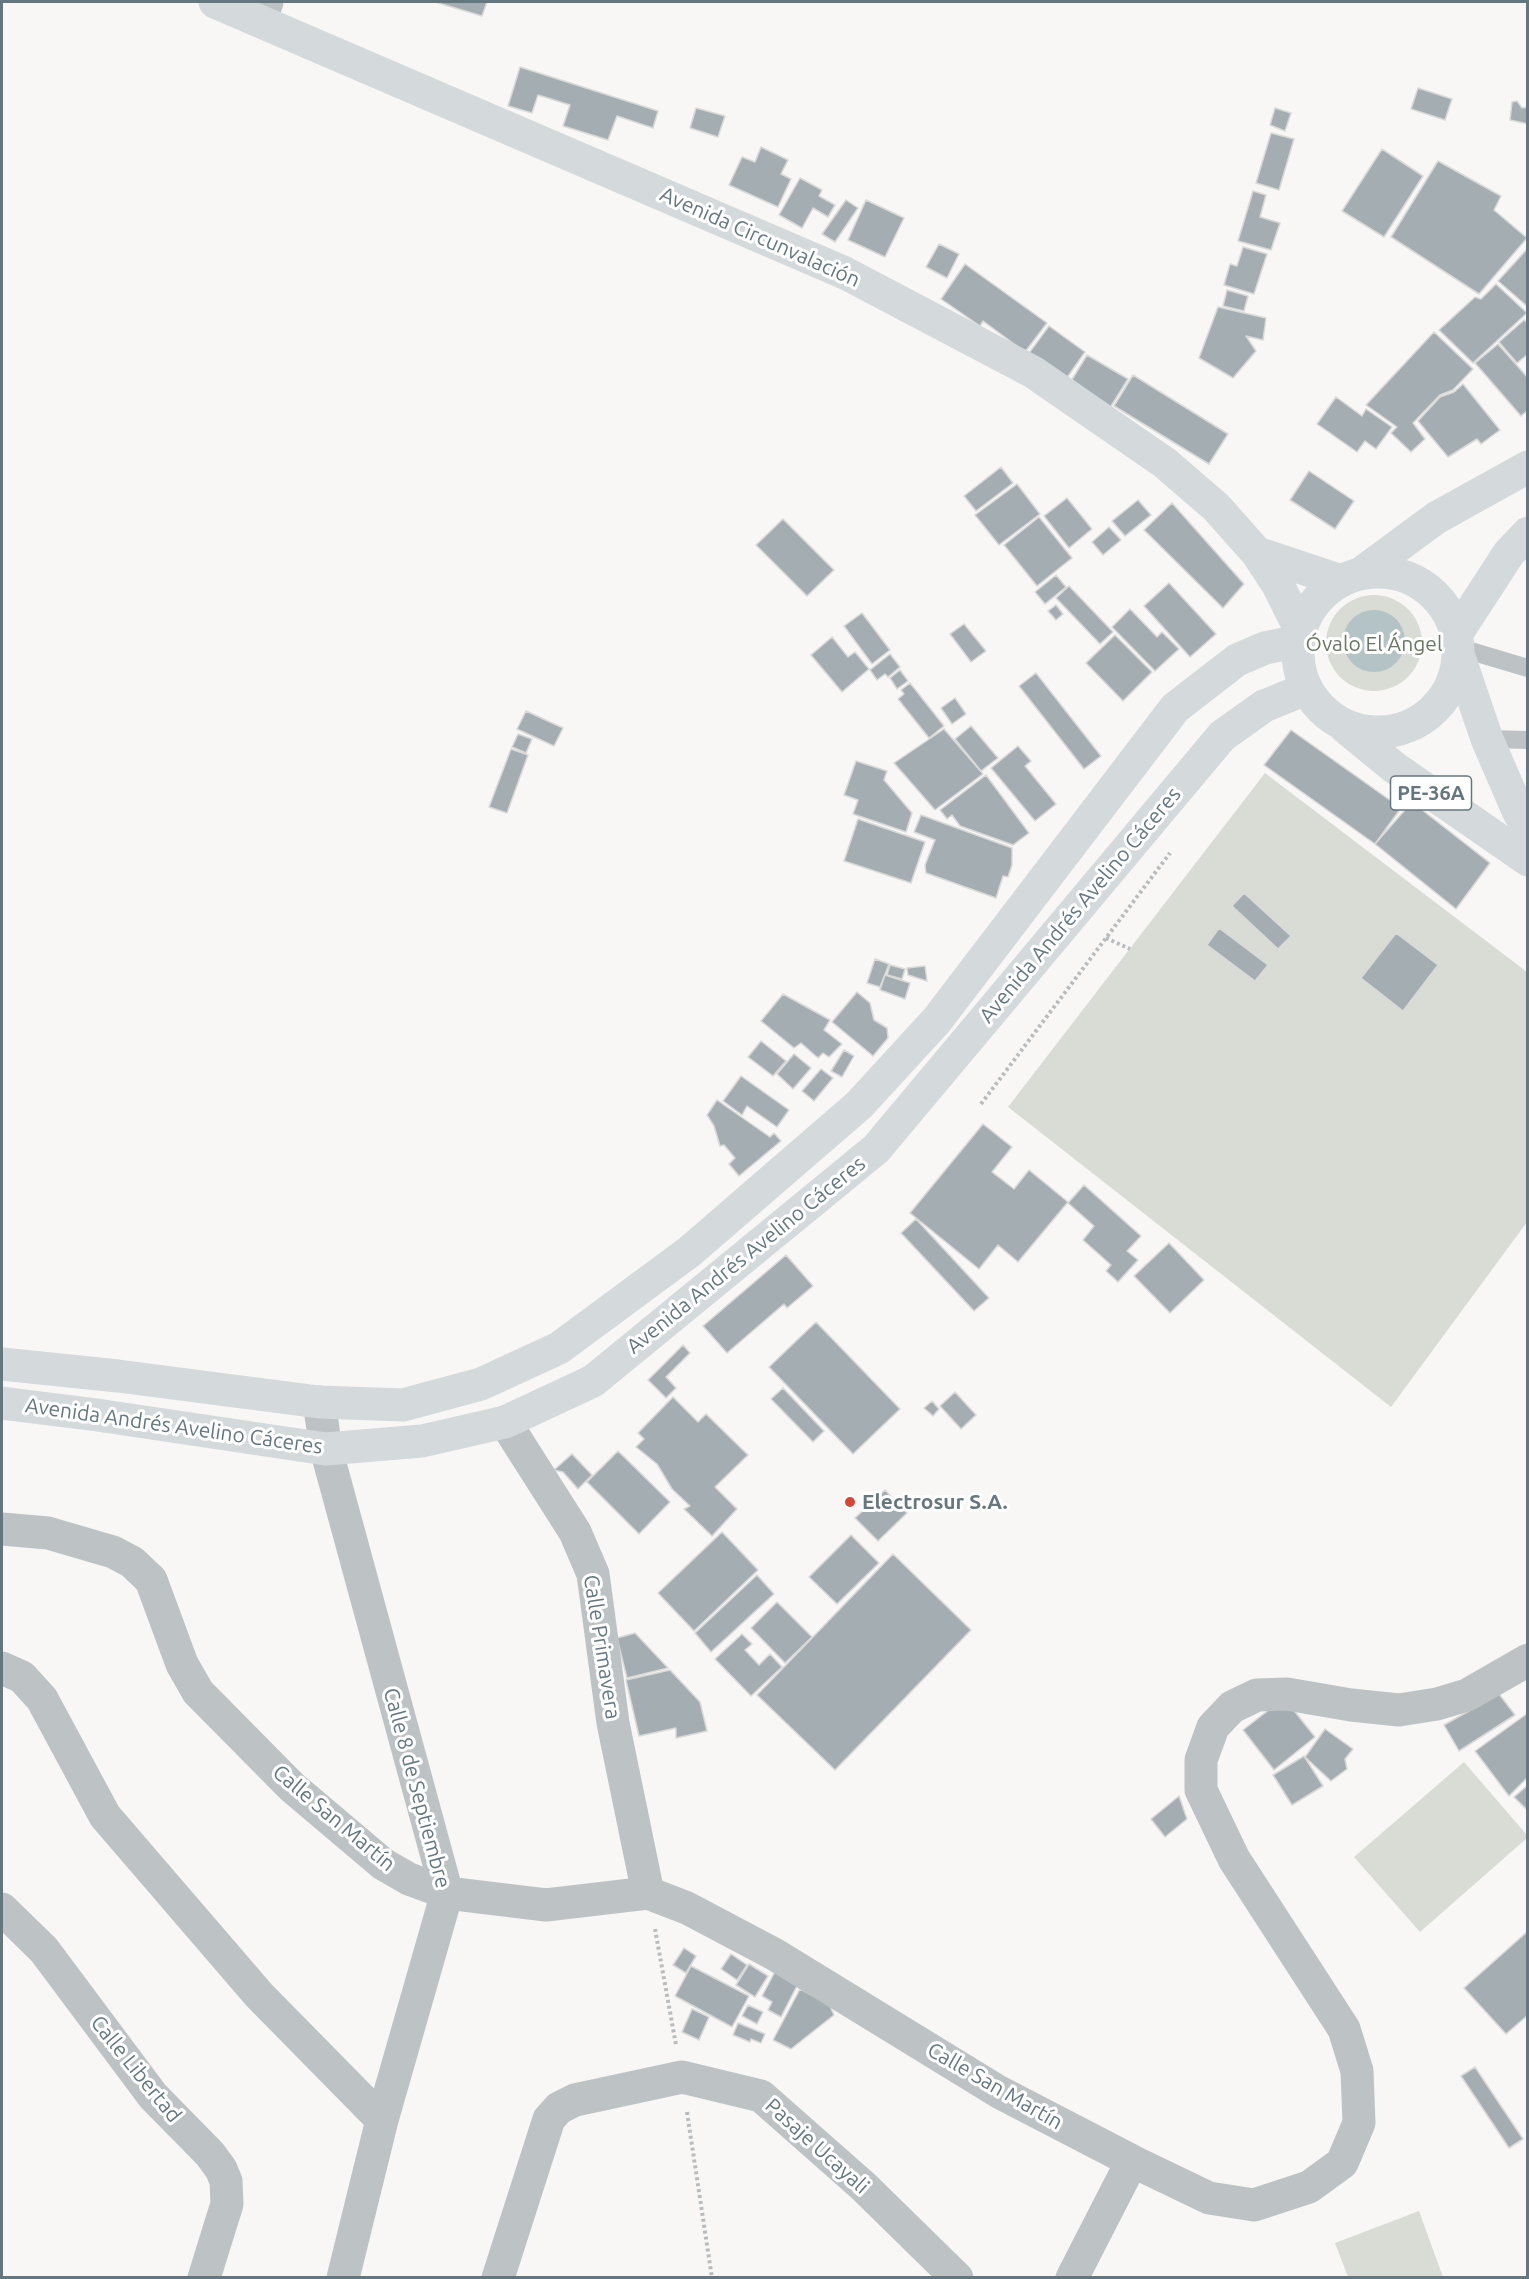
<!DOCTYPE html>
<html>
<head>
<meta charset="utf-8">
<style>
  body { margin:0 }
  #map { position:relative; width:1529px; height:2279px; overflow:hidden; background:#f8f7f5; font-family:Ubuntu,sans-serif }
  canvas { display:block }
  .frame { position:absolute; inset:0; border:3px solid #65777e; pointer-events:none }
</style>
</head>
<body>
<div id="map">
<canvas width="1529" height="2279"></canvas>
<div class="frame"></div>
</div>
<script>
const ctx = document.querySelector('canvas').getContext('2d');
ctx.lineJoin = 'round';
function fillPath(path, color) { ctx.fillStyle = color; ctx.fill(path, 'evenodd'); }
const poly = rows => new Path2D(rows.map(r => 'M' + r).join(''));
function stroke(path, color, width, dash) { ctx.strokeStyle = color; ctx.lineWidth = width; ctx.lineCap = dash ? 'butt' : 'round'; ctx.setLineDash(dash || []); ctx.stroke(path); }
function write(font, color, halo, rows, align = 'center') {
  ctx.font = font + ' Ubuntu,sans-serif'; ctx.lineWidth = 6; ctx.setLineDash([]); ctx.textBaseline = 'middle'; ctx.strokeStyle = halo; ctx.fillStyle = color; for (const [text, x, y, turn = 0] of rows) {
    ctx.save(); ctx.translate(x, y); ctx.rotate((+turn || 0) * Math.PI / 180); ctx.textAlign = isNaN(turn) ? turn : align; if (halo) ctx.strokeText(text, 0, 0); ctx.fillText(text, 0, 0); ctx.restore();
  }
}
fillPath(poly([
  '1326 643a48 48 0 1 1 96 0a48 48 0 1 1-96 0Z',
  [1265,773,1527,972,1527,1222,1391,1407,1008,1107],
  [1464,1762,1527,1835,1527,1838,1420,1932,1354,1857],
  [1419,2211,1443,2277,1348,2277,1335,2243]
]), '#d8dcd5');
fillPath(poly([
  '1343 641a31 31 0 1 1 62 0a31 31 0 1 1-62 0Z'
]), '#b4c3c5');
const building = poly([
  [435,2,487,2,482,16,435,2],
  [520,67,658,111,653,128,617,116,608,140,563,126,570,105,538,95,532,113,508,106,520,67],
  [1418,88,1452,99,1445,120,1411,109,1418,88],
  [1517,101,1522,108,1528,107,1528,124,1510,120,1512,102,1517,101],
  [696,108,725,116,718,137,690,128,696,108],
  [1275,108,1291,113,1285,131,1270,125,1275,108],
  [1271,133,1294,139,1279,190,1256,183,1271,133],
  [761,147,788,160,781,174,791,179,778,207,729,185,742,157,755,162,761,147],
  [1382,149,1423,176,1384,237,1342,211,1382,149],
  [1438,161,1501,196,1494,210,1527,238,1479,294,1391,237,1438,161],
  [800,178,822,190,819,196,835,205,828,217,813,208,802,228,779,215,800,178],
  [1253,191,1266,195,1260,217,1280,223,1271,250,1238,241,1253,191],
  [846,200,858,208,835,242,822,234,846,200],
  [866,200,904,218,885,257,848,240,866,200],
  [939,244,959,254,947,278,926,267,939,244],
  [1243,247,1267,254,1254,294,1224,285,1230,264,1237,266,1243,247],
  [1528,248,1528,307,1498,281,1528,248],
  [965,264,1047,323,1025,352,983,321,980,326,941,299,965,264],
  [1496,284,1527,313,1473,363,1439,330,1475,297,1481,299,1496,284],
  [1227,290,1248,296,1244,311,1223,306,1227,290],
  [1218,307,1266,318,1263,340,1246,336,1256,351,1233,378,1199,358,1218,307],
  [1524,320,1528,323,1528,354,1517,363,1499,342,1524,320],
  [1049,326,1085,352,1066,379,1029,353,1049,326],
  [1434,332,1473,369,1453,390,1440,395,1413,423,1425,439,1411,452,1391,433,1397,427,1366,405,1434,332],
  [1498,344,1528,378,1528,410,1521,416,1475,363,1498,344],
  [1087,355,1128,379,1108,411,1068,386,1087,355],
  [1133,375,1228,434,1209,464,1114,406,1133,375],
  [1463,384,1500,430,1481,444,1477,439,1448,457,1418,421,1440,397,1454,392,1463,384],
  [1336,397,1362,416,1366,409,1392,427,1376,449,1365,441,1357,452,1317,424,1336,397],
  [1001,467,1013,483,976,511,964,496,1001,467],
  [1309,471,1354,501,1335,529,1290,500,1309,471],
  [1017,484,1040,514,999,545,975,515,1017,484],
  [1067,498,1092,529,1069,548,1044,516,1067,498],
  [1138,500,1151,515,1125,536,1112,521,1138,500],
  [1172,503,1244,584,1223,608,1144,530,1172,503],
  [1039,517,1072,558,1037,586,1004,545,1039,517],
  [783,519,834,570,807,596,756,545,783,519],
  [1109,527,1121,540,1103,555,1092,542,1109,527],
  [1056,575,1066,587,1045,604,1035,592,1056,575],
  [1169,583,1216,634,1190,657,1144,606,1169,583],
  [1069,586,1113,632,1100,644,1056,598,1069,586],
  [1056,605,1063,614,1056,620,1048,611,1056,605],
  [1130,609,1157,637,1162,632,1179,649,1155,671,1112,627,1130,609],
  [862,613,890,650,872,664,844,626,862,613],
  [964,624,986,651,971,662,950,634,964,624],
  [1115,635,1152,672,1123,701,1086,663,1115,635],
  [832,637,848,657,855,652,869,669,842,692,811,655,832,637],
  [890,654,900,667,888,677,885,674,877,680,870,670,890,654],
  [900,670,908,681,897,689,890,678,900,670],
  [1036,673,1101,756,1084,769,1019,686,1036,673],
  [910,683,944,726,929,738,898,699,904,694,901,690,910,683],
  [955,698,966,714,952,724,941,708,955,698],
  [526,711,563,728,554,746,517,729,526,711],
  [971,726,998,758,981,771,955,739,971,726],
  [944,729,983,774,935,810,894,763,944,729],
  [1291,730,1401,808,1375,844,1264,765,1291,730],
  [518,734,532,739,526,753,512,747,518,734],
  [1018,746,1031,761,1025,766,1056,804,1035,821,991,768,1018,746],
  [511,749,528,755,507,813,489,807,511,749],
  [856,761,887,771,884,780,912,813,906,832,853,814,858,800,844,795,856,761],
  [986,775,1029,833,1013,845,960,826,952,815,947,819,940,810,986,775],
  [1412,802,1490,863,1456,909,1375,844,1412,802],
  [921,815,1012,848,1012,865,1008,877,1003,876,996,898,926,873,925,865,935,840,914,832,921,815],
  [858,819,925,842,911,883,844,861,858,819],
  [1244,893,1291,936,1278,949,1232,906,1244,893],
  [1219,928,1268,965,1255,981,1207,945,1219,928],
  [1396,933,1438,965,1403,1011,1361,978,1396,933],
  [875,959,889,964,880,987,867,983,875,959],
  [890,965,905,969,902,979,887,975,890,965],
  [925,966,927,981,908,975,907,968,925,966],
  [885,975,910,983,905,999,880,990,885,975],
  [857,992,870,1003,874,1020,887,1028,888,1038,873,1056,832,1022,857,992],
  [783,994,830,1020,824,1030,842,1044,829,1057,823,1053,818,1058,801,1043,794,1048,761,1021,783,994],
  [761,1041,786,1061,773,1076,748,1057,761,1041],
  [844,1050,854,1056,842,1077,831,1071,844,1050],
  [794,1054,811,1068,793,1089,777,1074,794,1054],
  [821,1069,833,1078,814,1101,802,1091,821,1069],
  [741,1076,789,1110,777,1127,747,1106,742,1115,723,1101,741,1076],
  [717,1100,770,1137,774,1133,781,1141,739,1176,729,1164,735,1158,724,1145,720,1146,714,1126,707,1115,717,1100],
  [983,1124,1012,1147,992,1172,1014,1189,1029,1170,1068,1202,1018,1262,998,1245,979,1269,910,1213,983,1124],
  [1084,1185,1141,1236,1127,1251,1138,1260,1118,1282,1106,1271,1111,1265,1083,1240,1094,1226,1068,1203,1084,1185],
  [916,1219,989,1298,974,1311,901,1233,916,1219],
  [1169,1243,1204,1280,1170,1313,1134,1276,1169,1243],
  [786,1255,813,1286,787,1308,784,1304,727,1353,703,1326,786,1255],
  [816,1322,900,1409,853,1454,769,1367,816,1322],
  [683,1345,690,1353,666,1377,676,1388,666,1398,648,1380,683,1345],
  [783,1388,824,1431,813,1442,771,1399,783,1388],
  [955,1392,976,1415,961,1429,940,1406,955,1392],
  [673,1397,698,1422,706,1414,748,1455,715,1487,737,1509,712,1536,684,1509,690,1506,672,1489,657,1464,636,1447,644,1439,638,1433,673,1397],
  [932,1401,939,1409,933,1416,924,1408,932,1401],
  [618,1451,670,1502,639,1534,587,1482,618,1451],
  [572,1454,592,1475,578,1489,563,1472,554,1470,572,1454],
  [885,1490,907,1513,878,1541,855,1518,885,1490],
  [722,1532,758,1570,694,1631,658,1593,722,1532],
  [851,1535,879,1563,837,1604,809,1577,851,1535],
  [893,1554,971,1630,835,1770,757,1695,893,1554],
  [757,1575,774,1594,711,1652,695,1633,757,1575],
  [777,1602,812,1637,785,1663,751,1628,777,1602],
  [635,1633,668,1668,627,1678,617,1638,635,1633],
  [742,1634,752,1644,745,1650,759,1665,770,1654,782,1667,751,1696,715,1659,742,1634],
  [670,1670,700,1702,707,1731,676,1738,676,1728,639,1736,626,1680,670,1670],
  [1499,1694,1515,1715,1459,1751,1444,1725,1499,1694],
  [1284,1698,1315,1737,1274,1770,1243,1730,1284,1698],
  [1528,1713,1528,1777,1509,1796,1475,1751,1528,1713],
  [1325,1729,1353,1749,1345,1759,1347,1769,1331,1781,1305,1757,1325,1729],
  [1304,1756,1323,1786,1292,1805,1273,1775,1304,1756],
  [1528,1785,1528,1811,1514,1797,1528,1785],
  [1179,1796,1187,1819,1165,1837,1151,1819,1179,1796],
  [1528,1931,1528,2015,1506,2034,1464,1988,1528,1931],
  [684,1948,696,1956,686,1973,673,1965,684,1948],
  [731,1954,747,1965,737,1980,721,1969,731,1954],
  [749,1964,768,1976,755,1997,736,1985,749,1964],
  [691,1966,749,1996,732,2027,675,1996,691,1966],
  [777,1968,800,1980,781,2017,768,2010,772,2002,762,1996,777,1968],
  [800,1989,829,2004,834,2015,791,2049,773,2040,800,1989],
  [748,2005,763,2012,757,2024,742,2016,748,2005],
  [692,2009,709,2017,699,2040,682,2032,692,2009],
  [738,2023,765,2034,761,2043,751,2039,750,2042,733,2035,738,2023],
  [1475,2067,1523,2139,1509,2148,1461,2076,1475,2067]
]);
fillPath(building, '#a4aeb2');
stroke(building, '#d9d9d8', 1.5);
stroke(poly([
  [1106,938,1130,949],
  [981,1104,1170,853],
  [655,1929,676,2045],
  [687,2112,712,2278]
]), '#b8bcbe', 4, [3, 3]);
stroke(poly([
  [1457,647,1528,668],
  [1487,739,1528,740]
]), '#bdc3c5', 18);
stroke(poly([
  [260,21,267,2],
  [319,1402,326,1449,447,1893,382,2120,343,2278],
  [505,1422,575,1532,593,1574,613,1723,648,1893],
  [2,1529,48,1533,113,1552,132,1562,151,1580,182,1664,198,1692,292,1787,383,1864,409,1879,447,1893,546,1905,648,1893,687,1908,774,1954,999,2092,1132,2161,1209,2198,1254,2205,1309,2187,1342,2163,1359,2123,1357,2071,1344,2029,1234,1859,1201,1790,1201,1760,1213,1727,1232,1707,1257,1695,1287,1694,1351,1705,1399,1710,1437,1704,1467,1695,1528,1660],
  [2,1668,22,1677,42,1699,105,1816,259,1995,382,2120],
  [2,1909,44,1950,153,2096,210,2154,221,2169,226,2181,227,2204,204,2278],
  [498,2278,549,2119,559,2108,575,2100,682,2077,761,2096,863,2186,957,2278],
  [1072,2278,1132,2161]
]), '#bdc3c5', 33);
stroke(poly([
  [215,2,845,273,1033,372,1165,463,1216,507,1257,553,1278,585,1301,631],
  [1257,553,1341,581],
  [2,1364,118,1376,319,1402,403,1405,481,1384,559,1348,689,1252,859,1105,937,1020,1175,708,1237,660,1265,648,1299,641],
  [2,1403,97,1415,326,1449,422,1441,505,1422,593,1381,876,1149,1222,736,1264,706,1306,689]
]), '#d4d9db', 33);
stroke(poly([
  '1298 652a80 80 0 1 1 160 0a80 80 0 1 1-160 0Z',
  [1360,574,1436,518,1528,467],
  [1457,633,1509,553,1528,533],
  [1459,657,1487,739,1519,813,1528,825],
  [1345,727,1395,768,1528,860]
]), '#d4d9db', 33);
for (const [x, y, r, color] of [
  [850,1502,6,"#d84535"]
]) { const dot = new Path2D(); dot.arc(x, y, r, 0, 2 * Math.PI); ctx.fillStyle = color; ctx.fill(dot); stroke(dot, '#fff', 2); }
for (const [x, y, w] of [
  [1431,793,81]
]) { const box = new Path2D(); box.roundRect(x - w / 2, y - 17, w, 34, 4.5); ctx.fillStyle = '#fff'; ctx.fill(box); stroke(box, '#65777e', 1.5); }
write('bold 20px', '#65777e', null, [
  ["PE-36A",1431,793]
]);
write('21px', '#65777e', '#fff', [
  ["Avenida Circunvalación",760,237,24],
  ["Avenida Andrés Avelino Cáceres",1080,905,-50],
  ["Avenida Andrés Avelino Cáceres",746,1255,-39],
  ["Avenida Andrés Avelino Cáceres",174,1426,8],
  ["Calle Primavera",602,1647,81],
  ["Calle 8 de Septiembre",417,1788,75],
  ["Calle San Martín",334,1818,40],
  ["Calle Libertad",136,2069,51],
  ["Calle San Martín",995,2086,30],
  ["Pasaje Ucayali",817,2146,42]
]);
write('21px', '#697763', '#fff', [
  ["Óvalo El Ángel",1374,644]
]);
write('bold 21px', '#65777e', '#fff', [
  ["Electrosur S.A.",862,1502]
], 'left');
</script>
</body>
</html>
